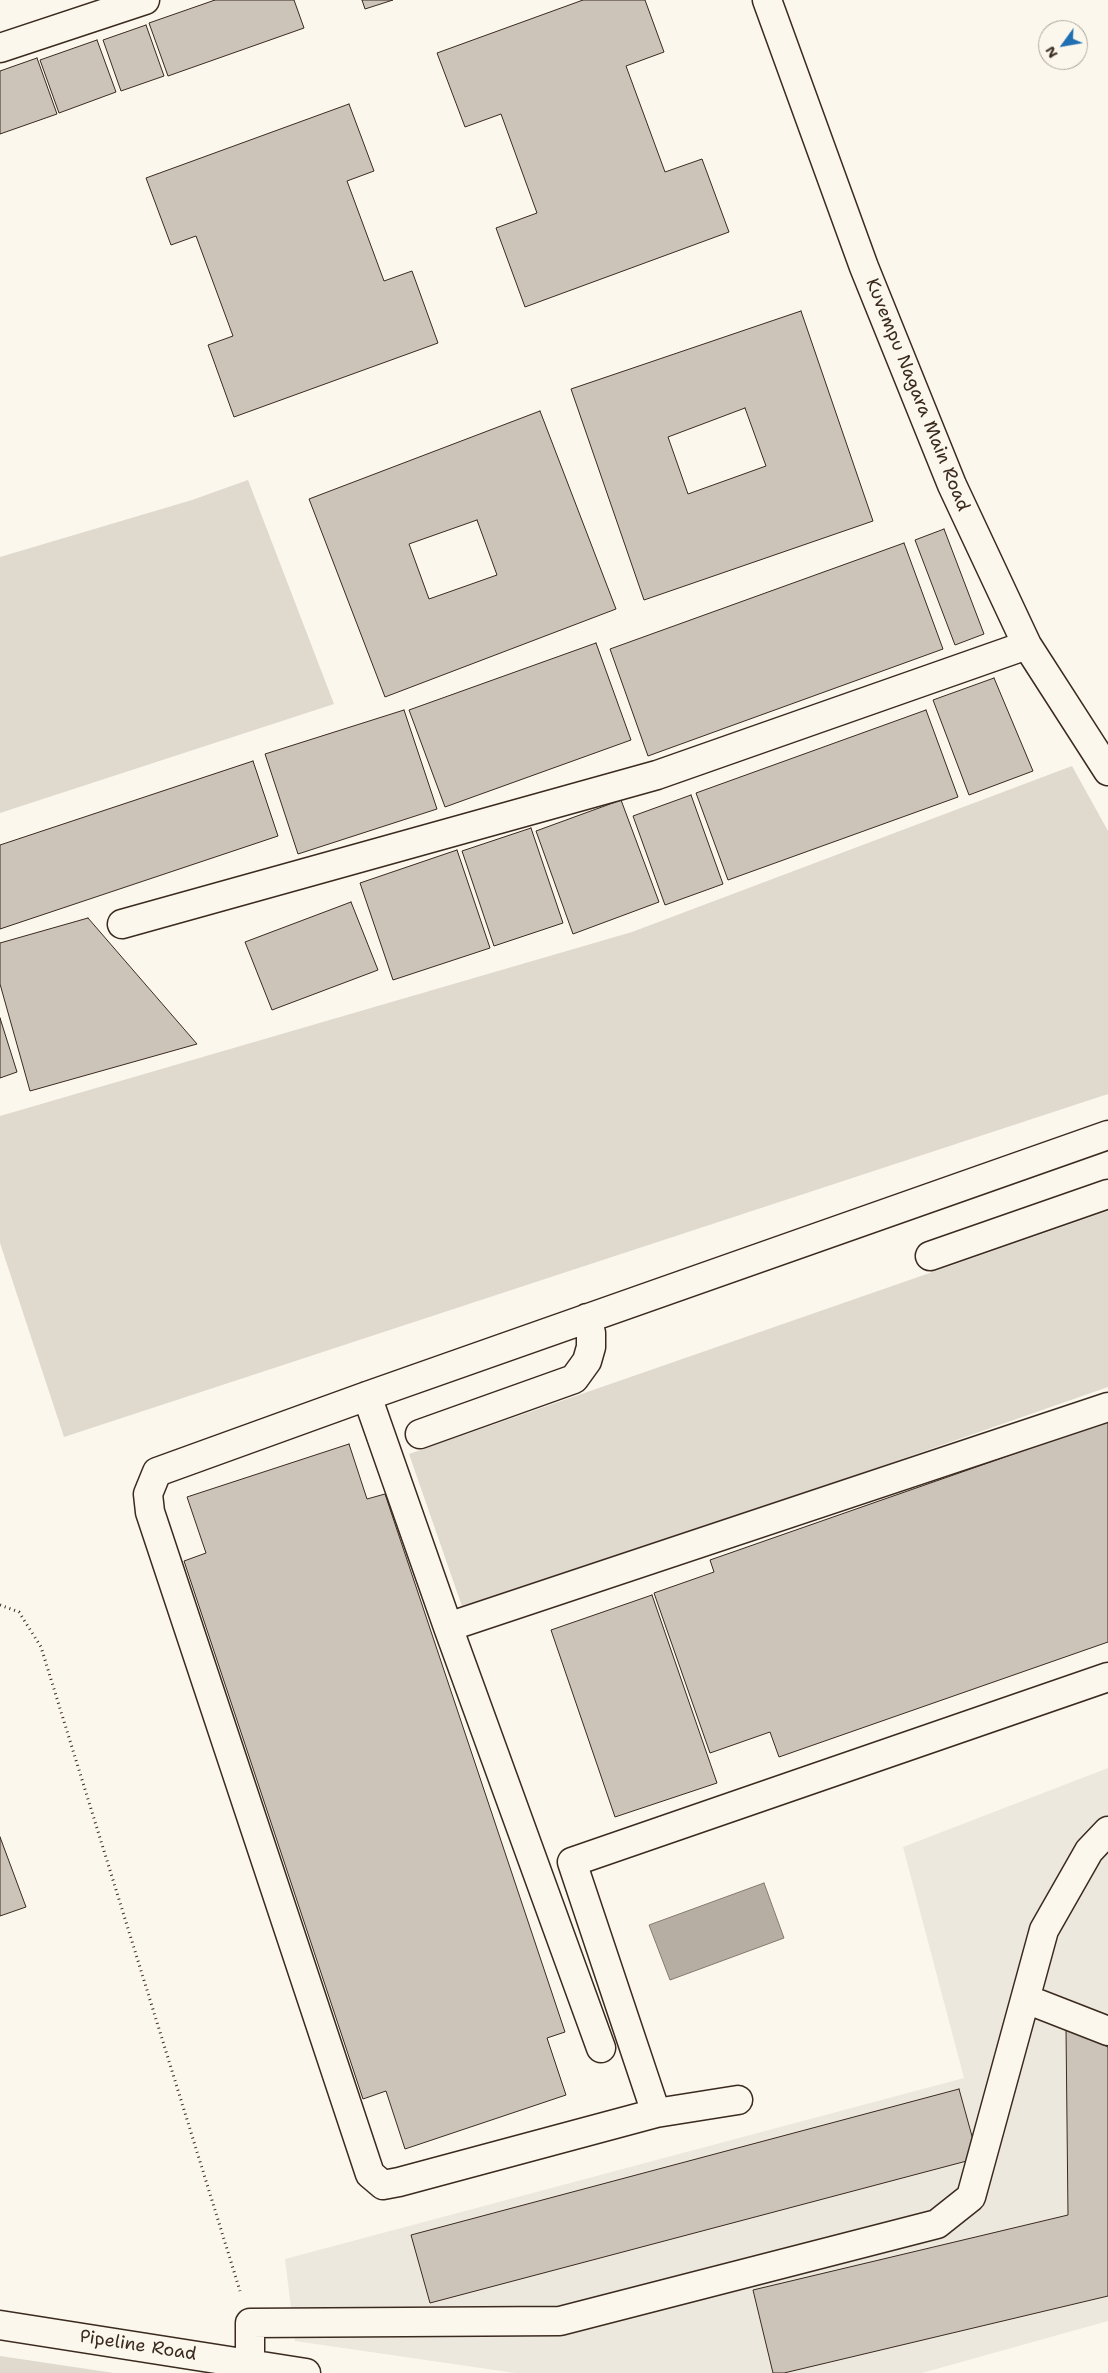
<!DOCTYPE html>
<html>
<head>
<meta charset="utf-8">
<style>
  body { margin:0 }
  #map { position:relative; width:1108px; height:2373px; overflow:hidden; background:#fbf7ec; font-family:"Shantell Sans",sans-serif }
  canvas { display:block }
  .north { position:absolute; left:1038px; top:20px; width:50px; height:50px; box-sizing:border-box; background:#fbf7ec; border:1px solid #aea59a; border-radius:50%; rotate:238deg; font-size:14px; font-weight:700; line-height:20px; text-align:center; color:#3b2a1e }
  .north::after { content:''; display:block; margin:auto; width:18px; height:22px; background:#1f6fb2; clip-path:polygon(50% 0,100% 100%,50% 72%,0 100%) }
</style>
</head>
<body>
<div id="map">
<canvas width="1108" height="2373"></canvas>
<div class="north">N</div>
</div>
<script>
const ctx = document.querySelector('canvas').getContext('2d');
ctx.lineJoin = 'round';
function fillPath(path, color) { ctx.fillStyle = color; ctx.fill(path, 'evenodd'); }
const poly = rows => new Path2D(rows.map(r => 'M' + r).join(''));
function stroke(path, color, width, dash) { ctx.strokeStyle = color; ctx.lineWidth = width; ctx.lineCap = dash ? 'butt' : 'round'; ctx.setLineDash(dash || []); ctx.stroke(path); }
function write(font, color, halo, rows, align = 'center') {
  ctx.font = font + ' "Shantell Sans",sans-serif'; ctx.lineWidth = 4.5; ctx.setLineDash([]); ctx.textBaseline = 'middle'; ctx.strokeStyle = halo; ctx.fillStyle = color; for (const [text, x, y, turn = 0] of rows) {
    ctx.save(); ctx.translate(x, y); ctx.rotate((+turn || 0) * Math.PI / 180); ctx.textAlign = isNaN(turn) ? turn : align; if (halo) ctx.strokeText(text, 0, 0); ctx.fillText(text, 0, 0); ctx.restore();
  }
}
fillPath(poly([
  [1108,1768,1108,2321,922,2373,515,2373,295,2341,285,2259,964,2078,903,1847]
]), '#ede8dd');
fillPath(poly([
  [248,480,334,704,0,813,0,557,192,500],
  [1072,766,1108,831,1108,1094,64,1437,0,1243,0,1116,632,932],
  [1108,1211,1108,1387,464,1612,409,1454],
  [0,2356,114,2373,0,2373]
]), '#dfd9ce');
const water = poly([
  [764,1883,784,1938,670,1980,649,1925,764,1883]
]);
fillPath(water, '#b6aea2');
stroke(water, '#85796d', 1);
const building = poly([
  [215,0,294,0,304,28,168,76,149,23,215,0],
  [362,0,393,0,365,9,362,0],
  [583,0,645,0,664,52,626,66,665,172,702,159,729,232,525,307,496,228,537,213,501,114,465,127,437,53,583,0],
  [146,25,164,76,121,91,103,40,146,25],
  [97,40,116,92,59,113,40,60,97,40],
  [37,58,57,114,0,134,0,71,37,58],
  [349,104,374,171,347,181,384,281,412,271,438,343,234,417,208,345,233,336,196,236,171,245,146,178,349,104],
  [801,311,873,521,644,600,571,389,801,311],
  [745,408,766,466,688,494,668,437,745,408],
  [540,411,616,609,385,697,309,499,540,411],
  [477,520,497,575,429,599,409,544,477,520],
  [944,529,984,634,955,645,915,540,944,529],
  [904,543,943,649,648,756,610,649,904,543],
  [596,643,631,740,445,807,409,710,596,643],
  [994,678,1033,771,969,795,933,700,994,678],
  [404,710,437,809,298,854,265,754,404,710],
  [926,710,958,797,728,880,696,793,926,710],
  [253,761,278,836,0,929,0,845,253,761],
  [691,795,723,884,665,905,633,816,691,795],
  [621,800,659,902,573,934,536,831,621,800],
  [531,828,563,923,494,946,462,851,531,828],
  [457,850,490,948,393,980,360,883,457,850],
  [351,902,378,970,272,1010,245,942,351,902],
  [88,918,197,1044,30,1091,0,984,0,943,88,918],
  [0,1018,17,1072,0,1078,0,1018],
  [1108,1421,1108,1642,779,1757,770,1732,710,1753,654,1593,714,1572,710,1560,1108,1421],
  [349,1444,367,1499,385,1494,565,2032,547,2038,566,2095,405,2149,386,2091,363,2099,184,1561,206,1553,187,1497,349,1444],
  [652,1595,717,1783,615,1817,551,1630,652,1595],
  [0,1837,26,1907,0,1916,0,1837],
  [1066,2028,1108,2047,1108,2296,784,2373,773,2373,753,2290,1068,2215,1066,2028],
  [959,2089,978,2158,430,2303,411,2235,959,2089]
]);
fillPath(building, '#ccc4b9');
stroke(building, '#3b2a1e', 1);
const minor = poly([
  [767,0,864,267,952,485,1027,645,1108,771],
  [0,48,145,0],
  [122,924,657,775,1027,645],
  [930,1256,1108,1194],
  [367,1396,448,1627,601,2048],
  [420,1434,574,1379,587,1361,591,1347,591,1333,587,1318],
  [448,1627,1108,1407],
  [1026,1999,1108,2031],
  [738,2100,656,2113,399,2182,383,2185,370,2174,150,1512,148,1494,157,1472,367,1396,1108,1135],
  [656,2113,572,1862,1108,1677],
  [0,2325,306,2373],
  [250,2363,250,2323,560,2321,937,2224,971,2197,1044,1930,1089,1851,1108,1831]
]);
stroke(minor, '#3b2a1e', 31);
stroke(poly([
  [0,1605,19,1612,41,1647,240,2291]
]), '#3b2a1e', 3, [1, 4]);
stroke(minor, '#fbf7ec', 28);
write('18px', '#3b2a1e', '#fbf7ec', [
  ["Kuvempu Nagara Main Road",917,395,68],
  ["Pipeline Road",138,2346,9]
]);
</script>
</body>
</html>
